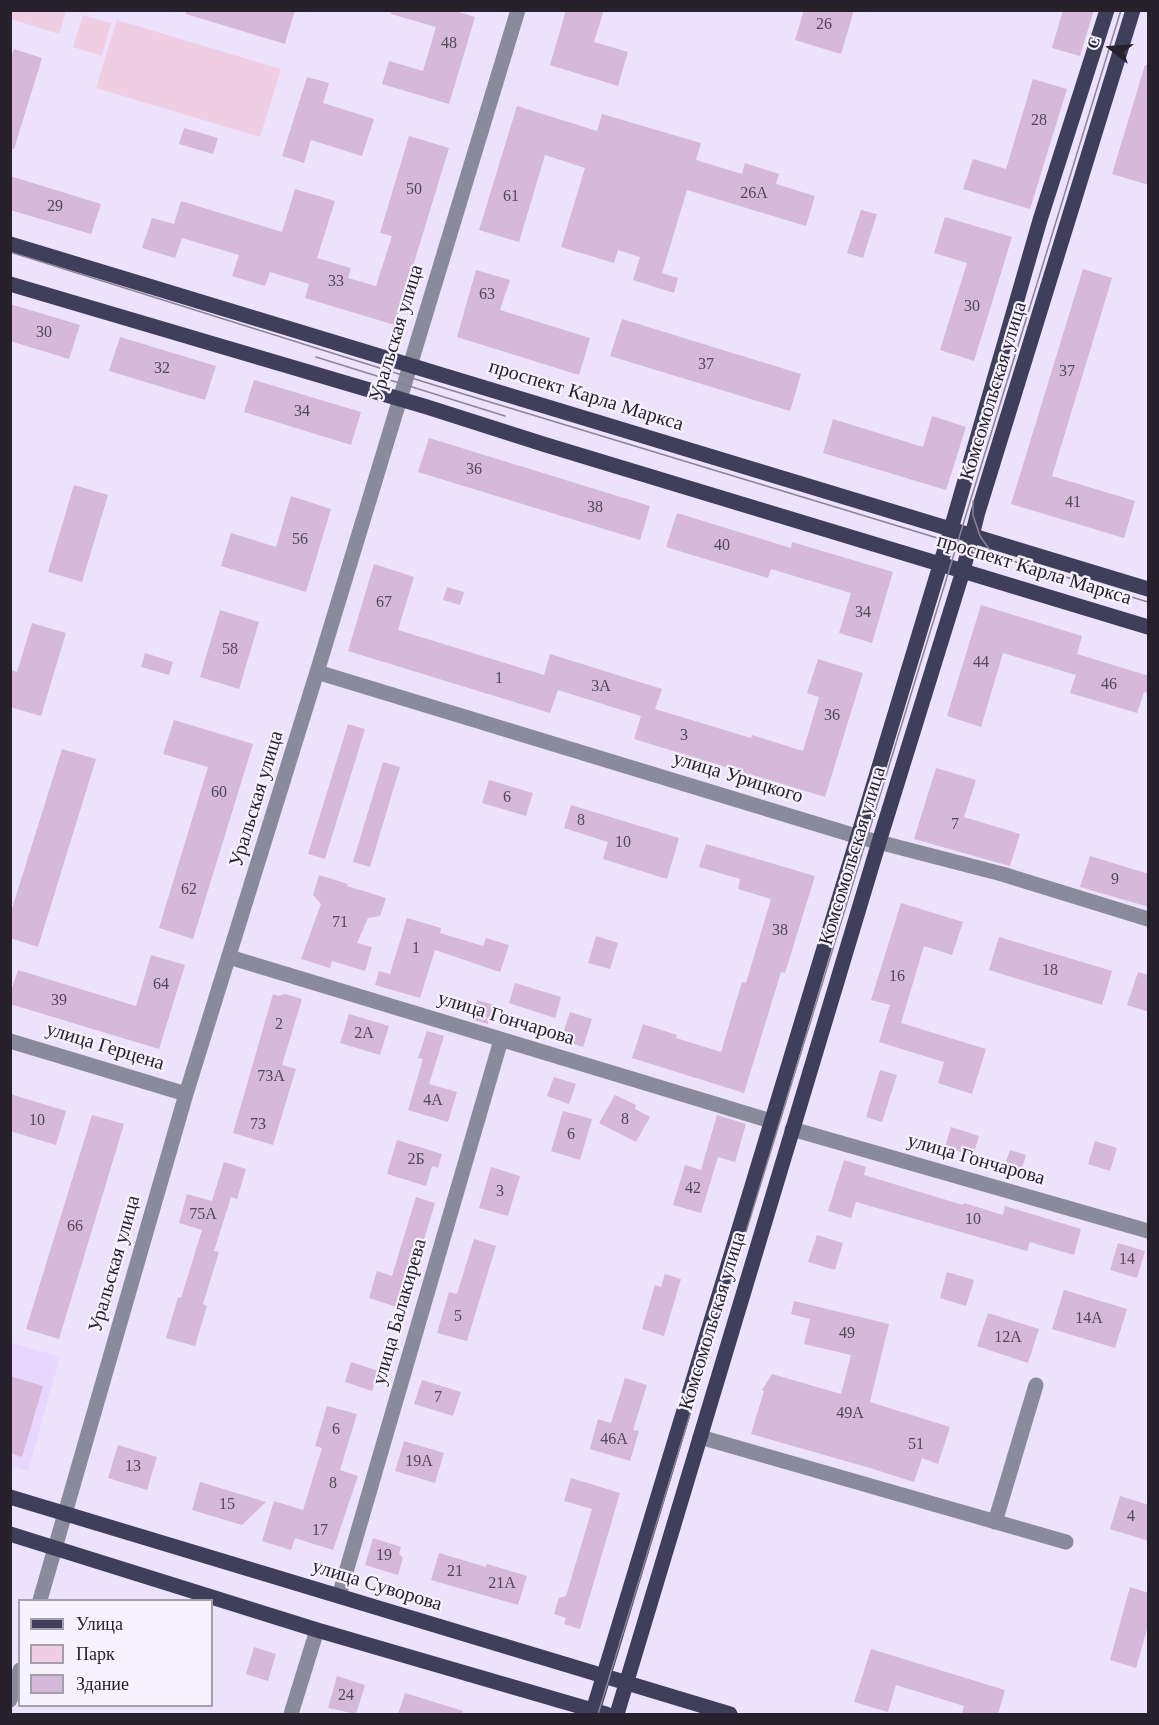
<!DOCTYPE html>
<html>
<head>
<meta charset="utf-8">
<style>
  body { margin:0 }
  #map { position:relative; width:1159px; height:1725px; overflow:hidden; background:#ece2fc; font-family:Georgia,serif }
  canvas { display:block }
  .frame { position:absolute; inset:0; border:12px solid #26212d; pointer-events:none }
  .legend { position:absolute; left:18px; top:1599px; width:195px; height:108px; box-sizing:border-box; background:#f7f2ff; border:2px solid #a39eab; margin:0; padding:8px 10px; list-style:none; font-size:18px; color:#26212d }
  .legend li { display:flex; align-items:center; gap:12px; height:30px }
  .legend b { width:30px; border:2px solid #a39eab }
  .north { position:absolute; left:1081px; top:18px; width:60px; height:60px; -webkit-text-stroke:4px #f7f2ff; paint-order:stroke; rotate:287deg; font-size:16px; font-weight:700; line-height:24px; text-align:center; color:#26212d }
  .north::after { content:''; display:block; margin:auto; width:21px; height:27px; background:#26212d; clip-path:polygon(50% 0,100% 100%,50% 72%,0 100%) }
</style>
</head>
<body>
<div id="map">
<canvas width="1159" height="1725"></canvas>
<div class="frame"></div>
<ul class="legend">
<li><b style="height:8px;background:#3f3f5b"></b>Улица</li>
<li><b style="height:16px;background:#efcee3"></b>Парк</li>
<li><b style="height:16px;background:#d5b8da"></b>Здание</li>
</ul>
<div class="north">С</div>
</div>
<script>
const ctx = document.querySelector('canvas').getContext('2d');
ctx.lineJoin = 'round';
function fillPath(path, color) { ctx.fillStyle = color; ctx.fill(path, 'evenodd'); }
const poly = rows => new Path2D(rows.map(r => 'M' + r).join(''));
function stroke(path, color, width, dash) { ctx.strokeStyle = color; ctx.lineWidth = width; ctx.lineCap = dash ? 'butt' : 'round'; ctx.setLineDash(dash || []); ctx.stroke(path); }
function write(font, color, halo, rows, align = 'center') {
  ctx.font = font + ' Georgia,serif'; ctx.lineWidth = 4.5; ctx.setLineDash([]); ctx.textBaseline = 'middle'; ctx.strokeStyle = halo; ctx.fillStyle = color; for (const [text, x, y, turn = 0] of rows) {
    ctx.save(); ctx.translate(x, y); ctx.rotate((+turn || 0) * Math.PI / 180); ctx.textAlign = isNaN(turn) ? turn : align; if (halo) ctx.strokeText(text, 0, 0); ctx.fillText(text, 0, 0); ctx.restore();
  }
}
fillPath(poly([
  [10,1342,60,1357,28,1471,11,1466]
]), '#e7d7fe');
fillPath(poly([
  [10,11,11,10,66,11,59,34,11,19],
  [83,15,111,23,102,56,73,47],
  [117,20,281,69,260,137,96,88]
]), '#efcee3');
fillPath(poly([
  [186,10,295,10,285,44,186,14],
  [392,10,453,10,475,17,449,104,382,84,389,61,423,71,436,27,391,14],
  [566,10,604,10,594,42,628,52,618,86,550,65],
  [804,10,854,10,841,54,795,40],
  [1063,10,1094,10,1080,56,1052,48],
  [14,49,42,58,14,149,10,148,10,60],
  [1145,65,1149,65,1149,185,1112,174],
  [307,77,329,83,323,103,374,119,362,156,311,140,304,163,282,156],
  [1033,79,1067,89,1030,209,963,189,973,159,1006,169],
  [517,106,597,131,602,114,701,143,696,160,742,174,745,163,779,174,776,184,815,196,806,226,687,190,662,273,678,278,674,293,633,280,640,257,618,250,614,263,561,247,585,168,545,155,519,242,479,230],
  [184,128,218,138,213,154,179,144],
  [409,136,449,148,395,325,305,298,309,284,270,272,265,286,232,276,239,255,182,238,175,258,142,248,152,218,174,224,181,201,282,232,295,189,335,201,317,258,351,268,348,278,376,286,392,236,380,233],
  [10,176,101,204,91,234,10,210],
  [861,210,877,214,863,258,847,253],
  [945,217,1012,237,974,361,940,350,967,263,934,253],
  [1083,269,1112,278,1052,476,1135,501,1124,538,1011,504],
  [476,270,510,280,500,310,590,338,579,375,457,337],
  [10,304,80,325,69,359,10,341],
  [622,319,801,374,790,411,610,356],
  [120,337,216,366,205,400,109,371],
  [254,380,361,412,351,445,244,412],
  [932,416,966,427,946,490,823,453,833,419,923,447],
  [429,438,650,506,640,540,418,472],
  [74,485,108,495,82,582,48,572],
  [291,496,331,509,306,592,221,566,231,533,276,547],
  [677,513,791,548,792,542,893,572,872,643,839,633,851,593,771,569,768,578,666,547],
  [374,564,414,577,398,630,544,675,550,654,662,689,655,709,751,738,752,735,803,751,819,697,807,693,818,659,863,673,825,797,634,739,641,716,558,690,550,713,348,651],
  [447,587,464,592,460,605,443,600],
  [981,605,1082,636,1077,654,1149,676,1149,693,1144,692,1137,713,1070,693,1076,675,1003,653,981,727,947,716],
  [220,610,259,622,239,689,200,677],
  [32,623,66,633,41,716,10,707,10,670,17,672],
  [145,653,173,662,169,675,141,667],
  [174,720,253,744,193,939,159,928,208,767,163,754],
  [348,724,365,729,325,859,308,854],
  [62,749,96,759,38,947,10,938,10,915],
  [383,762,400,767,370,867,353,862],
  [936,768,976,780,964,817,1020,834,1010,866,914,839],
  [489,780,533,793,526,816,482,803],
  [571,805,679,838,667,879,603,859,608,842,564,828],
  [706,844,815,876,785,973,781,972,744,1093,632,1058,643,1024,677,1035,676,1038,721,1052,742,982,746,983,771,899,738,889,740,879,699,867],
  [1090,856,1149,874,1149,907,1080,887],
  [319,875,348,884,347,886,386,898,380,916,368,918,357,943,372,947,365,971,332,961,330,968,301,959,321,904,313,895],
  [901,903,963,922,952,955,924,946,901,1023,986,1049,972,1094,938,1083,944,1062,879,1042,890,1005,871,1000],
  [407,918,441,928,440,933,483,946,486,938,509,945,500,972,435,950,420,998,375,985,379,971,390,974],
  [596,936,618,943,610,969,588,963],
  [999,937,1112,971,1102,1005,989,970],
  [151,955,185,965,159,1049,10,1004,10,994,18,970,136,1006],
  [1138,972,1149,975,1149,1012,1127,1005],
  [515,983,561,997,555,1018,509,1003],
  [273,994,278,996,285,994,302,999,282,1065,296,1069,273,1145,233,1133],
  [477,1000,494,1005,488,1024,471,1019],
  [570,1012,592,1019,583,1047,561,1040],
  [349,1014,389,1026,380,1055,340,1043],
  [427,1031,444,1036,429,1084,457,1092,448,1122,408,1110,423,1059,418,1058],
  [880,1070,897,1075,882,1122,866,1117],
  [554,1077,576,1084,569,1104,547,1096],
  [10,1094,66,1111,56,1145,10,1131],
  [615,1095,636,1105,635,1109,650,1117,636,1142,599,1123],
  [563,1111,592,1119,580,1160,551,1151],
  [92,1115,124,1124,59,1339,26,1329],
  [717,1115,746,1124,735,1162,718,1157,701,1213,673,1205,685,1165,701,1170],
  [951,1127,979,1136,973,1156,945,1147],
  [397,1140,442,1154,438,1168,432,1166,426,1186,387,1174],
  [1095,1141,1117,1148,1110,1171,1088,1164],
  [1010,1150,1026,1155,1020,1175,1003,1170],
  [844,1160,866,1167,864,1175,963,1205,964,1203,1003,1215,1005,1206,1081,1229,1074,1255,1030,1242,1027,1251,856,1202,851,1218,828,1211],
  [224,1162,246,1169,237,1199,231,1197,214,1251,219,1252,203,1304,207,1306,195,1346,166,1338,178,1297,181,1298,202,1230,179,1223,187,1194,212,1201],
  [491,1167,520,1176,508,1216,479,1208],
  [416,1197,435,1203,417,1263,411,1261,397,1307,369,1298,377,1271,392,1276],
  [817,1235,843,1243,835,1270,808,1262],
  [474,1239,496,1246,467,1341,437,1333,449,1292,457,1294],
  [1118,1243,1145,1251,1137,1278,1110,1270],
  [947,1272,974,1280,966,1306,940,1298],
  [665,1274,681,1279,664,1336,642,1329,655,1285,661,1287],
  [1064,1290,1127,1309,1115,1348,1052,1329],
  [794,1301,889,1324,870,1402,950,1427,938,1464,922,1458,914,1482,870,1468,751,1434,764,1391,762,1390,772,1374,841,1394,851,1355,804,1344,810,1319,791,1314],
  [988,1313,1039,1329,1028,1363,977,1346],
  [351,1362,379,1371,372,1391,345,1382],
  [10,1376,43,1386,22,1457,10,1453],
  [625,1378,647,1385,633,1430,639,1431,630,1461,590,1449,598,1419,611,1423],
  [422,1380,461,1392,453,1416,414,1404],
  [327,1406,357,1414,340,1470,358,1476,333,1550,295,1538,291,1550,262,1541,274,1501,303,1510,322,1448,315,1446],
  [404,1441,444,1453,435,1483,395,1471],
  [118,1445,157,1457,147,1490,108,1478],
  [571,1478,620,1493,580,1629,564,1624,566,1618,554,1614,559,1598,566,1596,592,1509,564,1501],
  [200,1482,266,1502,242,1525,192,1510],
  [1120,1496,1149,1505,1149,1541,1110,1529],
  [373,1538,401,1547,399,1554,403,1558,398,1575,365,1565],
  [439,1553,486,1567,487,1564,527,1576,518,1605,431,1580],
  [1130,1587,1149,1593,1149,1622,1136,1668,1110,1660],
  [254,1647,276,1654,268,1681,246,1674],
  [871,1649,1005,1690,998,1714,962,1714,964,1706,896,1685,888,1712,854,1702],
  [337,1676,365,1685,356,1714,328,1708],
  [405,1693,463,1711,463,1714,398,1714]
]), '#d5b8da');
stroke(poly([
  [317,672,859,837,1002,874,1148,919],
  [229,957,771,1121],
  [10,1041,186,1094],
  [792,1129,1148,1231],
  [700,1437,1066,1542],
  [995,1522,1036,1385],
  [339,1596,501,1040],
  [40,1600,186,1094,317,672,518,10],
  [10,1700,20,1670],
  [291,1714,317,1630]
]), '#898a9b', 15);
stroke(poly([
  [10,244,1148,589],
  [10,284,427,407,543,444,1148,627],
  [10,1497,730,1714],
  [10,1534,317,1630,606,1714],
  [592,1714,951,529,1040,220,1107,10],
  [617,1714,879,842,963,571,978,512,1133,10]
]), '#3f3f5b', 15);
stroke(poly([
  [10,252,434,385,1148,602],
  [316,357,505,416],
  [973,501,973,515,980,536,994,556],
  [598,1714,1121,10]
]), '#8b8396', 1.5);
write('16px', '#524758', null, [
  ["26",824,25],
  ["48",449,44],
  ["28",1039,121],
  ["50",414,190],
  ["26А",754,194],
  ["61",511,197],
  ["29",55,207],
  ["33",336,282],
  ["63",487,295],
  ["30",972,307],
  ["30",44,333],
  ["37",706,365],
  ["32",162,369],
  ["37",1067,372],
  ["34",302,412],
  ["36",474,470],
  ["41",1073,503],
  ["38",595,508],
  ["56",300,540],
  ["40",722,546],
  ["67",384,603],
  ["34",863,613],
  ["58",230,650],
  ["44",981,663],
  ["1",499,679],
  ["46",1109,685],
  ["3А",601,687],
  ["36",832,716],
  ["3",684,736],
  ["60",219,793],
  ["6",507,798],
  ["8",581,821],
  ["7",955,825],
  ["10",623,843],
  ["9",1115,880],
  ["62",189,890],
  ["71",340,923],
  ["38",780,931],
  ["1",416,949],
  ["18",1050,971],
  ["16",897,977],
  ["64",161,985],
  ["39",59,1001],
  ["2",279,1025],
  ["2А",364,1034],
  ["73А",271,1077],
  ["4А",433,1101],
  ["8",625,1120],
  ["10",37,1121],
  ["73",258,1125],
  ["6",571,1135],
  ["2Б",416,1160],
  ["42",693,1189],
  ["3",500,1192],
  ["75А",203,1215],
  ["10",973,1220],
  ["66",75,1227],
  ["14",1127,1260],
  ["5",458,1317],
  ["14А",1089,1319],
  ["49",847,1334],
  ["12А",1008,1338],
  ["7",438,1398],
  ["49А",850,1414],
  ["6",336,1430],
  ["46А",614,1440],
  ["51",916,1445],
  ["19А",419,1462],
  ["13",133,1467],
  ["8",333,1484],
  ["15",227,1505],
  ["4",1131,1517],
  ["17",320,1531],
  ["19",384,1556],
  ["21",455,1572],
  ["21А",502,1584],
  ["24",346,1696]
]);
write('20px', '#26212d', '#f7f2ff', [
  ["Уральская улица",397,333,-73],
  ["Комсомольская улица",994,391,-73],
  ["проспект Карла Маркса",586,396,17],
  ["проспект Карла Маркса",1034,570,17],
  ["улица Урицкого",738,778,17],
  ["Уральская улица",257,799,-73],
  ["Комсомольская улица",853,856,-73],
  ["улица Гончарова",506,1019,17],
  ["улица Герцена",105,1047,17],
  ["улица Гончарова",976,1160,16],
  ["Уральская улица",115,1264,-74],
  ["улица Балакирева",400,1312,-74],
  ["Комсомольская улица",713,1321,-73],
  ["улица Суворова",377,1586,17]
]);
</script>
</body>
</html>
